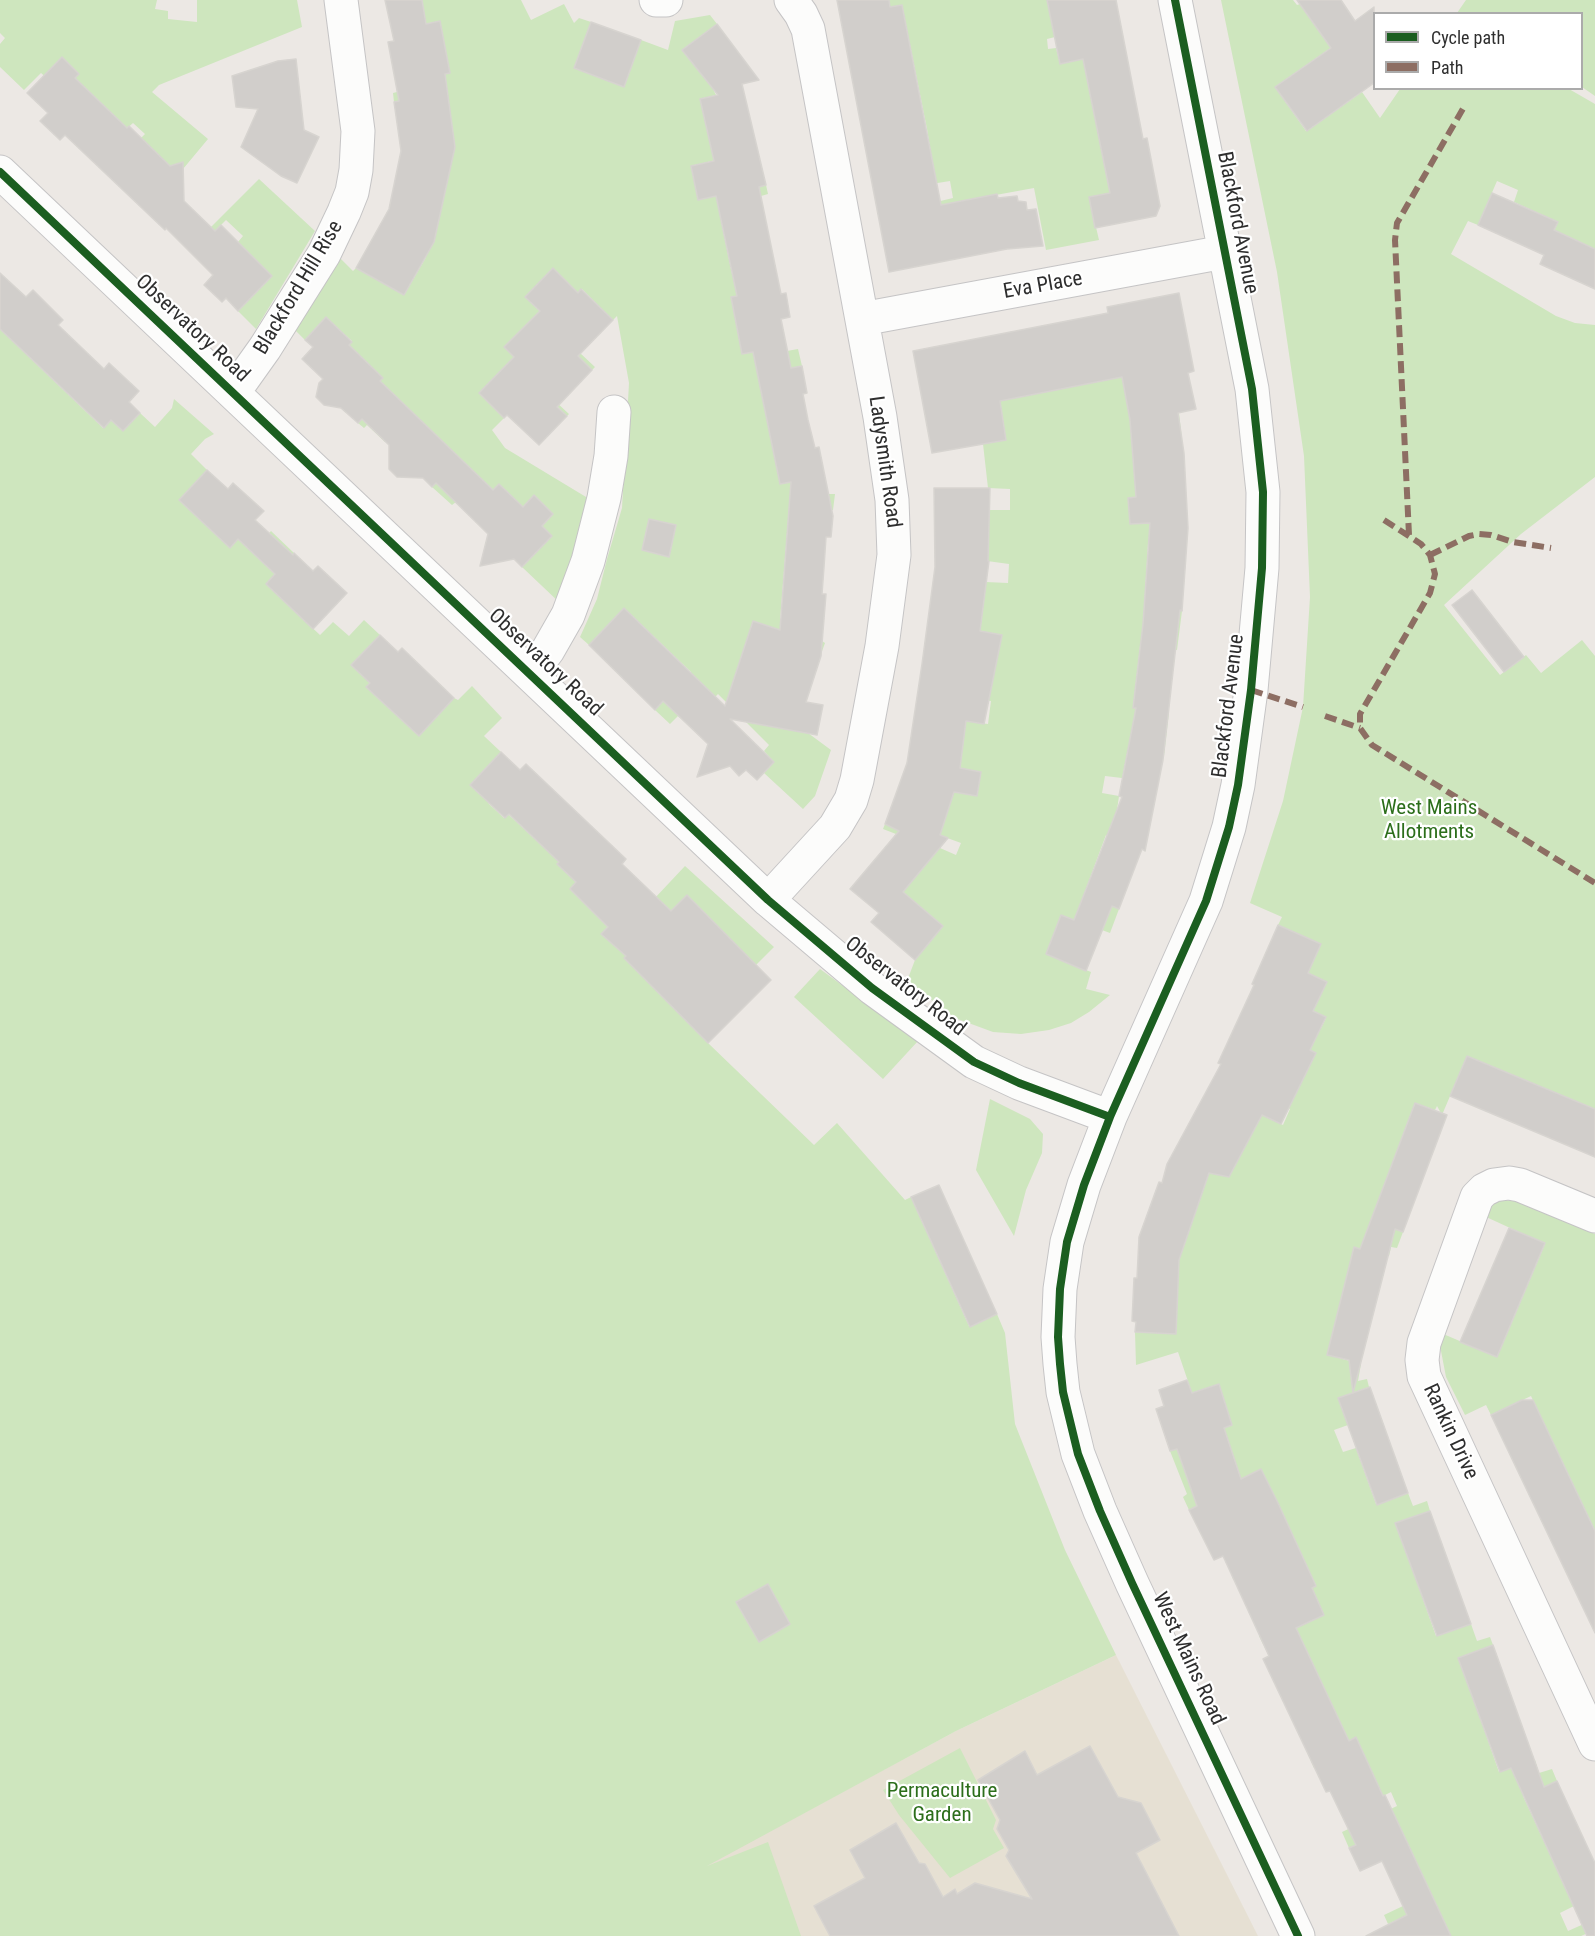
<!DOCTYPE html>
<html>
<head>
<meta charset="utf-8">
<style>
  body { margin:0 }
  #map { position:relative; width:1595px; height:1936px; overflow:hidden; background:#ece8e4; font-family:"Roboto Condensed",sans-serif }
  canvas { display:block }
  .legend { position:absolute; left:1373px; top:12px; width:210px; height:78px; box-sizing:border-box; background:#fff; border:2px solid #ababab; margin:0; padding:8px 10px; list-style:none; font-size:18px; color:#2e2e2e }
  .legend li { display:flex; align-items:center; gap:12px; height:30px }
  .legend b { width:30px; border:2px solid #ababab }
</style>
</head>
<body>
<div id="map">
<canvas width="1595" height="1936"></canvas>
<ul class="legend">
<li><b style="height:8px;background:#1b5e20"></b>Cycle path</li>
<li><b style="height:8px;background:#8d6e63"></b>Path</li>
</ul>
</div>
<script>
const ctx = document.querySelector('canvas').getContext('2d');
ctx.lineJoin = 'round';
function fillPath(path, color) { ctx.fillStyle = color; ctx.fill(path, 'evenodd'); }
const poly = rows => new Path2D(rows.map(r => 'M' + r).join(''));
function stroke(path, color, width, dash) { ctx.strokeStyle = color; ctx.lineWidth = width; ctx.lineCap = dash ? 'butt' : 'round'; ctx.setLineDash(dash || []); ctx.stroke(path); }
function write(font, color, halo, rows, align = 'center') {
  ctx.font = font + ' "Roboto Condensed",sans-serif'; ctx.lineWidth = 4.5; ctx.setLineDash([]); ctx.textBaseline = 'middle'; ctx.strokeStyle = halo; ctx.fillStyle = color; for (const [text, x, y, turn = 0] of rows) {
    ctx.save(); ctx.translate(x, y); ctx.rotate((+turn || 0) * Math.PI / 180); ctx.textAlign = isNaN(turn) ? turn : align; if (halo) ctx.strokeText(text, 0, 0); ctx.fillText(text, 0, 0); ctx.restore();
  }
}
fillPath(poly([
  [1116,1655,1258,1936,613,1936,714,1861,956,1731]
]), '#e6e0d3');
fillPath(poly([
  [0,0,157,0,155,9,168,11,168,19,197,22,197,0,297,0,302,27,159,85,152,92,208,139,183,169,170,166,141,138,145,134,133,123,123,132,75,78,79,74,62,58,49,80,41,73,24,90,0,67,0,44,5,38,0,33],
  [422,0,521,0,531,20,564,4,574,23,579,18,591,22,574,68,624,87,641,40,668,50,675,21,710,15,717,24,683,50,713,89,716,95,700,99,733,109,747,106,750,120,716,160,691,166,698,199,766,185,768,194,761,196,764,212,721,221,732,274,775,266,777,277,776,289,731,297,742,353,786,345,787,351,798,349,802,366,758,375,780,484,824,475,828,494,835,494,833,510,789,507,780,621,823,625,822,641,825,643,821,654,798,646,800,637,753,622,737,669,759,676,808,733,831,750,815,796,803,809,764,773,774,762,764,751,769,745,718,694,688,725,678,716,670,724,655,710,691,672,625,609,589,645,580,637,597,599,607,559,622,508,629,383,617,316,613,320,582,289,578,293,553,268,525,297,550,321,549,324,595,367,592,370,561,340,527,375,569,414,567,416,536,386,507,364,479,393,504,418,492,430,505,448,591,500,561,604,522,567,552,536,542,526,553,514,534,495,523,507,499,484,469,515,456,502,452,505,432,487,413,413,385,442,367,425,364,428,358,423,382,397,373,389,383,378,349,345,352,341,326,318,305,340,293,328,338,256,353,271,356,268,404,295,425,259,439,218,448,178,398,167,448,94,394,102,393,93,397,92,396,84,450,73,440,21,419,25],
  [649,519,676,526,669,557,642,550],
  [889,0,1047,0,1055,37,1047,39,1048,49,1056,48,1060,64,1083,59,1110,193,1089,197,1099,240,1046,250,1034,188,941,205,928,204,953,198,950,181,925,185,932,159,927,129,902,5,890,7],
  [1221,0,1293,0,1297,5,1300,4,1332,47,1275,87,1306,131,1362,92,1380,118,1400,89,1569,89,1595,104,1595,249,1554,231,1558,222,1514,202,1518,190,1497,181,1478,225,1468,221,1451,254,1556,316,1575,323,1595,325,1595,477,1521,534,1444,605,1500,675,1526,655,1541,673,1582,640,1595,656,1595,1109,1467,1056,1442,1115,1437,1106,1435,1110,1415,1103,1372,1220,1403,1232,1397,1248,1391,1247,1389,1256,1355,1248,1328,1355,1361,1364,1358,1381,1367,1379,1369,1387,1338,1398,1348,1425,1334,1430,1343,1452,1356,1448,1376,1504,1408,1493,1413,1506,1427,1501,1430,1511,1396,1523,1436,1636,1471,1624,1477,1641,1490,1637,1493,1645,1459,1658,1499,1772,1535,1760,1539,1773,1552,1769,1557,1781,1523,1796,1574,1906,1560,1913,1568,1931,1595,1919,1595,1930,1581,1936,1451,1936,1422,1908,1388,1924,1384,1915,1403,1906,1427,1885,1399,1825,1349,1848,1342,1832,1397,1806,1391,1792,1383,1796,1356,1738,1345,1743,1349,1751,1314,1768,1307,1752,1345,1735,1281,1650,1269,1656,1259,1636,1283,1625,1287,1632,1324,1615,1312,1588,1316,1585,1310,1573,1306,1575,1260,1567,1233,1579,1232,1576,1296,1545,1278,1503,1261,1469,1195,1501,1197,1506,1189,1510,1183,1497,1187,1494,1170,1451,1177,1449,1231,1450,1224,1428,1232,1425,1219,1384,1192,1393,1178,1352,1136,1365,1135,1332,1176,1334,1168,1269,1184,1246,1209,1173,1229,1177,1250,1109,1283,1125,1290,1109,1272,1100,1308,1069,1316,1053,1300,1045,1311,1023,1321,1028,1326,1018,1313,1011,1326,982,1308,973,1278,925,1282,917,1250,903,1283,801,1303,707,1310,597,1304,456,1277,272],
  [1466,0,1595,0,1595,96,1582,87,1582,14,1457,13],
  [259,179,315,231,256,329,238,311,272,276,238,242,243,236,226,220,192,254,188,250],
  [0,329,103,428,111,420,123,431,140,413,155,427,172,408,174,399,214,434,205,439,191,454,207,470,179,500,238,539,252,552,271,531,294,553,266,584,320,635,333,622,349,636,364,620,380,635,351,665,370,683,367,687,419,736,454,698,458,700,472,686,502,718,484,736,501,752,470,785,479,794,483,790,489,804,504,818,508,814,538,842,587,831,557,864,576,882,570,889,584,903,589,900,612,922,601,934,611,942,623,932,685,866,774,947,756,965,687,895,624,958,708,1043,814,1145,837,1123,905,1200,911,1197,969,1326,997,1314,1005,1333,1015,1424,1065,1550,1116,1655,956,1731,707,1866,768,1842,801,1936,0,1936],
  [1119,372,1179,413,1183,448,1148,496,1129,498,1131,524,1160,522,1160,513,1187,512,1187,546,1148,544,1144,608,1182,611,1177,650,1140,646,1133,708,1169,712,1164,756,1128,749,1122,778,1105,776,1102,793,1119,796,1117,810,1152,817,1148,834,1123,842,1106,835,1084,894,1119,909,1110,933,1061,915,1046,954,1091,972,1086,989,1110,995,1089,1012,1071,1023,1049,1030,1021,1034,993,1032,955,1018,907,981,915,960,943,926,901,894,885,848,896,834,883,829,885,824,956,855,961,843,939,835,954,792,976,796,981,773,959,768,966,721,988,724,991,701,970,698,1001,635,980,631,986,582,1008,583,1009,564,987,561,989,510,1010,510,1010,489,988,488,983,444,1006,440,1000,401,1120,377],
  [820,969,918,1041,883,1079,794,997],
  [990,1099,1030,1119,1043,1134,1042,1153,1026,1190,1014,1236,976,1170],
  [1503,1200,1515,1201,1595,1234,1595,1531,1531,1396,1491,1415,1486,1405,1465,1415,1446,1377,1441,1351,1441,1333,1497,1357,1545,1244,1484,1216,1493,1204],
  [960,1748,996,1820,993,1829,1004,1848,950,1878,899,1815,883,1790]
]), '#cee6be');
const building = poly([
  [385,0,422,0,426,24,440,21,450,73,445,74,455,147,434,242,404,295,356,268,389,209,401,151,394,102,399,101,388,42,394,41,385,0],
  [837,0,889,0,890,7,902,5,941,205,997,194,998,198,1017,196,1018,201,1026,202,1027,210,1036,209,1043,246,1007,249,889,272,837,0],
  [1047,0,1116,0,1143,139,1147,138,1160,206,1156,216,1095,228,1089,197,1110,193,1083,59,1060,64,1047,0],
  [1297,0,1341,0,1355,21,1374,7,1374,83,1307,131,1275,87,1331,48,1297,0],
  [591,22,641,40,624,87,574,68,591,22],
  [717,24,759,80,742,84,766,185,759,187,781,294,786,293,790,317,781,319,791,368,802,366,807,393,803,394,808,420,815,448,819,447,833,516,831,537,826,537,824,567,822,594,826,594,821,656,806,702,823,705,817,735,730,719,774,762,757,780,746,770,739,776,730,766,697,777,708,744,663,701,655,710,589,645,624,608,725,706,753,621,780,630,791,482,780,484,753,352,742,354,731,297,737,296,716,196,698,200,691,166,714,161,700,99,718,95,682,50,717,24],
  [62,57,79,74,75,78,127,128,129,126,170,166,183,162,184,201,215,231,221,225,272,276,238,311,226,298,222,302,204,285,213,275,166,228,165,230,65,135,60,140,40,121,48,113,27,93,62,57],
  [296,59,304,130,319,137,297,183,281,176,241,147,258,109,236,107,232,76,278,61,296,59],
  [1492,193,1558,222,1554,230,1595,249,1595,289,1540,264,1544,255,1478,225,1492,193],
  [553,268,578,293,581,289,613,320,578,356,592,370,557,407,567,416,539,445,507,415,504,418,479,393,514,357,504,347,540,311,525,297,553,268],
  [0,273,26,297,33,290,63,320,58,325,104,369,109,363,139,391,129,402,140,413,123,431,111,420,104,428,0,329,0,273],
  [1179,293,1194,371,1188,373,1196,409,1178,413,1184,453,1188,528,1182,611,1180,610,1163,760,1145,851,1142,849,1119,909,1112,906,1086,971,1046,954,1061,915,1074,920,1122,797,1119,796,1136,708,1133,708,1143,624,1150,523,1130,524,1128,498,1136,497,1130,420,1122,377,1000,401,1006,440,932,453,913,351,1108,313,1107,307,1179,293],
  [326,317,352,342,349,345,383,378,380,381,493,490,499,484,523,507,534,495,553,514,542,526,552,536,522,567,514,559,480,566,488,534,436,483,432,487,423,478,397,477,389,469,389,445,362,419,358,423,341,408,324,405,316,397,319,383,323,379,302,359,313,347,305,340,326,317],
  [207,470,228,489,233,483,264,511,255,520,293,555,294,553,313,571,318,566,347,593,313,629,266,584,275,574,238,539,230,548,179,500,207,470],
  [934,488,990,488,988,561,989,561,980,631,1002,635,984,724,966,721,960,768,981,772,977,796,954,792,940,835,948,838,903,892,943,926,915,960,871,922,879,913,850,889,899,831,885,824,907,763,922,664,935,567,934,488],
  [649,519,676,525,669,557,642,550,649,519],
  [1472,590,1524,657,1504,672,1452,605,1472,590],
  [380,635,398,652,402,648,454,698,419,736,366,687,370,683,351,665,380,635],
  [501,752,520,770,526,764,626,859,622,864,671,911,687,895,771,980,708,1043,624,958,626,956,601,934,608,927,570,889,576,882,557,864,559,862,509,814,505,818,470,785,501,752],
  [1278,925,1321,944,1308,973,1327,982,1313,1011,1326,1017,1310,1050,1316,1053,1281,1124,1262,1115,1229,1177,1209,1173,1179,1260,1176,1334,1135,1332,1136,1322,1132,1321,1133,1300,1134,1278,1137,1278,1139,1237,1159,1182,1162,1183,1167,1164,1221,1064,1218,1063,1254,985,1252,984,1278,925],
  [1467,1056,1595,1109,1595,1157,1450,1096,1467,1056],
  [1415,1103,1447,1115,1403,1232,1395,1229,1353,1393,1349,1360,1327,1355,1354,1247,1360,1249,1415,1103],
  [939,1185,997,1314,970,1327,911,1197,939,1185],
  [1509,1228,1545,1243,1497,1357,1460,1342,1509,1228],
  [1187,1380,1192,1393,1219,1384,1232,1425,1224,1428,1241,1479,1261,1469,1278,1503,1316,1586,1312,1588,1324,1615,1296,1628,1349,1741,1356,1737,1383,1796,1385,1795,1451,1936,1366,1936,1407,1915,1382,1861,1360,1871,1349,1848,1356,1845,1330,1791,1326,1792,1263,1659,1269,1656,1223,1556,1214,1560,1189,1510,1197,1506,1177,1449,1170,1451,1156,1409,1164,1406,1159,1390,1187,1380],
  [1370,1387,1408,1493,1377,1505,1338,1398,1370,1387],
  [1522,1400,1533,1400,1595,1531,1595,1633,1491,1415,1522,1400],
  [1430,1511,1471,1624,1437,1636,1395,1523,1430,1511],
  [768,1584,790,1624,759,1642,736,1602,768,1584],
  [1493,1645,1544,1787,1557,1781,1595,1863,1595,1936,1587,1936,1511,1768,1500,1772,1458,1658,1493,1645],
  [1090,1746,1118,1797,1141,1803,1160,1840,1136,1853,1179,1936,830,1936,814,1906,865,1878,850,1850,896,1823,919,1863,925,1864,943,1897,955,1889,957,1894,975,1883,1032,1899,1006,1856,1009,1850,997,1829,1000,1820,978,1780,1025,1751,1037,1775,1090,1746]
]);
fillPath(building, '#d1cecb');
stroke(building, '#d7d4d0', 1.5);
const minor = poly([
  [656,0,666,0],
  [1175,0,1252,389,1263,492,1262,568,1251,690,1238,785,1229,827,1206,901,1110,1117,1084,1185,1067,1242,1060,1289,1058,1337,1060,1364,1063,1392,1078,1454,1100,1511,1132,1583,1298,1936],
  [0,172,768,900,872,988,974,1062,1019,1083,1110,1117],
  [862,319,1224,252],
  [233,393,265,348,324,254,344,212,352,192,356,170,358,131,341,0],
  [530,674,548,650,568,615,588,561,604,498,611,456,614,412],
  [768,900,835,827,851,800,857,780,882,646,894,555,892,500,880,417,808,29,801,14,791,0],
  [1595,1216,1520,1185,1509,1183,1494,1185,1484,1190,1477,1197,1424,1343,1422,1360,1424,1376,1595,1744]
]);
stroke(minor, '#c5c4c5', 35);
stroke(minor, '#fcfcfb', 33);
stroke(poly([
  [1384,520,1421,544,1430,555,1435,574,1430,593,1360,714,1360,728,1372,745,1595,883],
  [1409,535,1395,240,1397,223,1464,107],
  [1430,555,1469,536,1479,534,1491,535,1513,542,1551,548],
  [1251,690,1303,707],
  [1325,716,1360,728]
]), '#8d6e63', 6, [12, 6]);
stroke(poly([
  [1175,0,1252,389,1263,492,1262,568,1251,690,1238,785,1229,827,1206,901,1110,1117,1084,1185,1067,1242,1060,1289,1058,1337,1060,1364,1063,1392,1078,1454,1100,1511,1132,1583,1298,1936],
  [0,172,768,900,872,988,974,1062,1019,1083,1110,1117]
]), '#1b5e20', 8);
write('21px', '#2e2e2e', '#fff', [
  ["Blackford Avenue",1237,223,79],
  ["Eva Place",1043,286,-10],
  ["Blackford Hill Rise",299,288,-59],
  ["Observatory Road",192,329,43],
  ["Ladysmith Road",884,462,82],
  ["Observatory Road",545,663,43],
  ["Blackford Avenue",1229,706,-83],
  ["Observatory Road",905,987,38],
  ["Rankin Drive",1450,1432,65],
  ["West Mains Road",1188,1659,65]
]);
write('21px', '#2c6e1b', '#fff', [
  ["West Mains",1429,809],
  ["Allotments",1429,833],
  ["Permaculture",942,1792],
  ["Garden",942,1816]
]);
</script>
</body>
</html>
